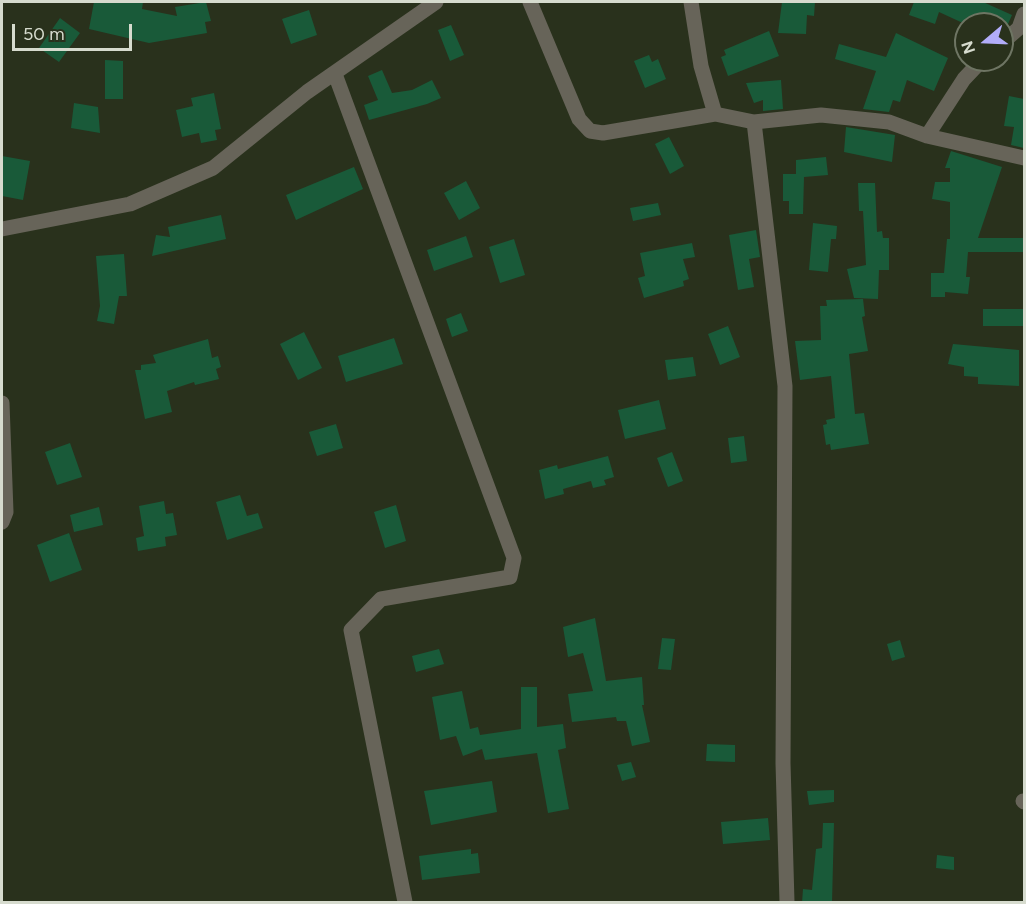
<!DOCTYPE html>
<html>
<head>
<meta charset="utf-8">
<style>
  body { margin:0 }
  #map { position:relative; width:1026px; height:904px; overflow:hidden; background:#29311c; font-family:Figtree,sans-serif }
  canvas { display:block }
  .frame { position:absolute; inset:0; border:3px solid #d6dbce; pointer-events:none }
  .north { position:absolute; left:954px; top:12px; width:60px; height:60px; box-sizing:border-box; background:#29311c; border:2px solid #6e7563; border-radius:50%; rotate:251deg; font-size:16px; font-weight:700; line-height:24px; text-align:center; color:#d6dbce }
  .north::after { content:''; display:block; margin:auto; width:21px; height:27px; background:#b2adf9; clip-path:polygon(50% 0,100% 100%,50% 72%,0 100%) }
  .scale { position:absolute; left:12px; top:24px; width:120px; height:27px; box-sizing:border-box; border:3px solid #d6dbce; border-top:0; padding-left:8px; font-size:18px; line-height:21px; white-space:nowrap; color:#d6dbce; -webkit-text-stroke:4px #29311c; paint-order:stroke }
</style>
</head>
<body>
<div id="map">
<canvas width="1026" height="904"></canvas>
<div class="frame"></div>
<div class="north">N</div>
<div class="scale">50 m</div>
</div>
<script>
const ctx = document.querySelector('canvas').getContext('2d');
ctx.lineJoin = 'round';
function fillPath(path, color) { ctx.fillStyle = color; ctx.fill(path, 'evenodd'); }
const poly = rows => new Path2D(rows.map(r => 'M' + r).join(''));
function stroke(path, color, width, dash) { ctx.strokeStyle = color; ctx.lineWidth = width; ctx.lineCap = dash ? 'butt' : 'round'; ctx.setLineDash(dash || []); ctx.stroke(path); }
fillPath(poly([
  [94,2,143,2,142,9,177,16,175,7,206,2,211,21,205,22,207,33,149,43,89,29],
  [782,2,815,2,814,16,807,15,806,34,778,33],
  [914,2,983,2,1012,15,1008,24,965,24,939,12,935,24,909,15],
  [309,10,317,35,291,44,282,19],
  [60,18,80,33,59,62,39,48],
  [451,25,464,55,450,61,438,30],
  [769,31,779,56,728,76,721,57,726,55,724,50],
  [896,33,948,58,934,91,907,80,900,102,893,100,889,112,863,109,876,71,835,59,839,44,886,57],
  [649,55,652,62,658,59,666,79,645,88,634,61],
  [105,60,123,61,123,99,105,99],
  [382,70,392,93,412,90,432,80,441,98,427,104,369,120,364,105,378,100,368,76],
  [781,80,783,109,763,111,763,100,754,103,746,83],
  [214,93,221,129,215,130,217,140,201,143,199,133,182,137,176,110,193,106,191,98],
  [1009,96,1024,99,1024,148,1011,145,1014,127,1004,126],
  [74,103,98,107,100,133,71,128],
  [846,127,895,135,892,162,844,152],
  [669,137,684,166,670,174,655,144],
  [951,151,1002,167,978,238,1024,238,1024,252,968,252,966,277,970,277,968,294,945,292,945,297,931,297,931,273,944,273,947,239,950,239,950,202,932,199,935,182,950,182,950,168,945,168],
  [2,156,30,161,23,200,2,196],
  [826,157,828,175,804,177,803,214,789,214,789,201,783,201,783,174,796,174,796,160],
  [354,167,363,189,296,220,286,195],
  [466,181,480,208,459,220,444,193],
  [858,183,875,183,877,232,882,231,883,238,889,238,889,270,879,270,878,299,854,298,847,269,866,265,863,211,859,211],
  [658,203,661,215,633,221,630,208],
  [221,215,226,239,152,256,156,235,170,237,168,227],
  [813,223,837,226,836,239,831,239,828,272,809,270],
  [756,230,760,257,749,259,754,287,738,290,729,235],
  [466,236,473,257,434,271,427,250],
  [514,239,525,275,500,283,489,247],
  [692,243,695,257,683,259,689,279,683,281,684,286,644,298,638,278,645,276,640,253],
  [124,254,127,296,119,296,114,324,97,321,100,306,96,256],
  [863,299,865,316,862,317,868,351,849,354,855,414,864,413,869,444,831,450,830,444,826,445,823,425,827,424,826,420,835,418,831,376,800,380,795,341,821,340,820,306,827,306,826,300],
  [983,309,1024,309,1024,326,983,326],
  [461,313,468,331,452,337,446,319],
  [728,326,740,357,720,365,708,334],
  [304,332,322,368,298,380,280,344],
  [394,338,403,364,346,382,338,356],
  [208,339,212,358,218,356,221,367,216,369,219,379,195,385,194,382,167,391,172,412,145,419,135,370,141,370,141,365,156,363,153,355],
  [953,344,1019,350,1019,386,978,384,978,377,964,376,964,367,948,364],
  [693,357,696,376,668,380,665,360],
  [659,400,666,429,625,439,618,410],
  [336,424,343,448,317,456,309,432],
  [744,436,747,461,731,463,728,438],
  [70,443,82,477,57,485,45,452],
  [672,452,683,481,668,487,657,458],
  [608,456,614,477,604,480,606,485,593,488,591,481,563,489,564,494,545,499,539,470,557,465,558,469],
  [240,495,247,516,258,513,263,528,227,540,216,502],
  [164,501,166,514,173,513,177,535,165,537,166,546,138,551,136,538,144,536,139,506],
  [396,505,406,541,385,548,374,512],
  [99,507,103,525,74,532,70,515],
  [69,533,82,570,50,582,37,545],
  [595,618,606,681,642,677,644,705,642,705,650,742,632,746,626,721,617,721,616,717,572,722,568,694,593,691,583,653,568,657,563,627],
  [662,638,675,639,671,670,658,669],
  [900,640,905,657,892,661,887,644],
  [439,649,444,664,416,672,412,656],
  [521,687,537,687,537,727,563,724,566,748,558,750,569,809,548,813,537,753,485,760,482,749,463,756,456,736,440,740,432,697,462,691,470,729,478,727,480,735,521,729],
  [707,744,735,745,735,762,706,761],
  [631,762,636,777,622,781,617,765],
  [492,781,497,812,431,825,424,791],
  [834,790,834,802,809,805,807,791],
  [768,818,770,840,723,844,721,822],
  [823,823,834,823,832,903,802,903,803,889,812,890,816,849,822,848],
  [471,849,471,854,478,853,480,873,422,880,419,856],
  [937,855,954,857,954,870,936,868]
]), '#195a39');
stroke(poly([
  [530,2,579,119,590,131,603,133,715,114],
  [691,2,701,66,715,114,754,122,785,386,783,763,787,902],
  [1002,43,1019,28,1024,14],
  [335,74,514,558,510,577,381,599,351,630,405,902],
  [754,122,821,115,889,122,927,136,1024,158],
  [927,136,964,79,982,60],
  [2,229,130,204,213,168,307,92,436,2],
  [2,403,6,512,2,522],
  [1023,801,1024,802]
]), '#676459', 15);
</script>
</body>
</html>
